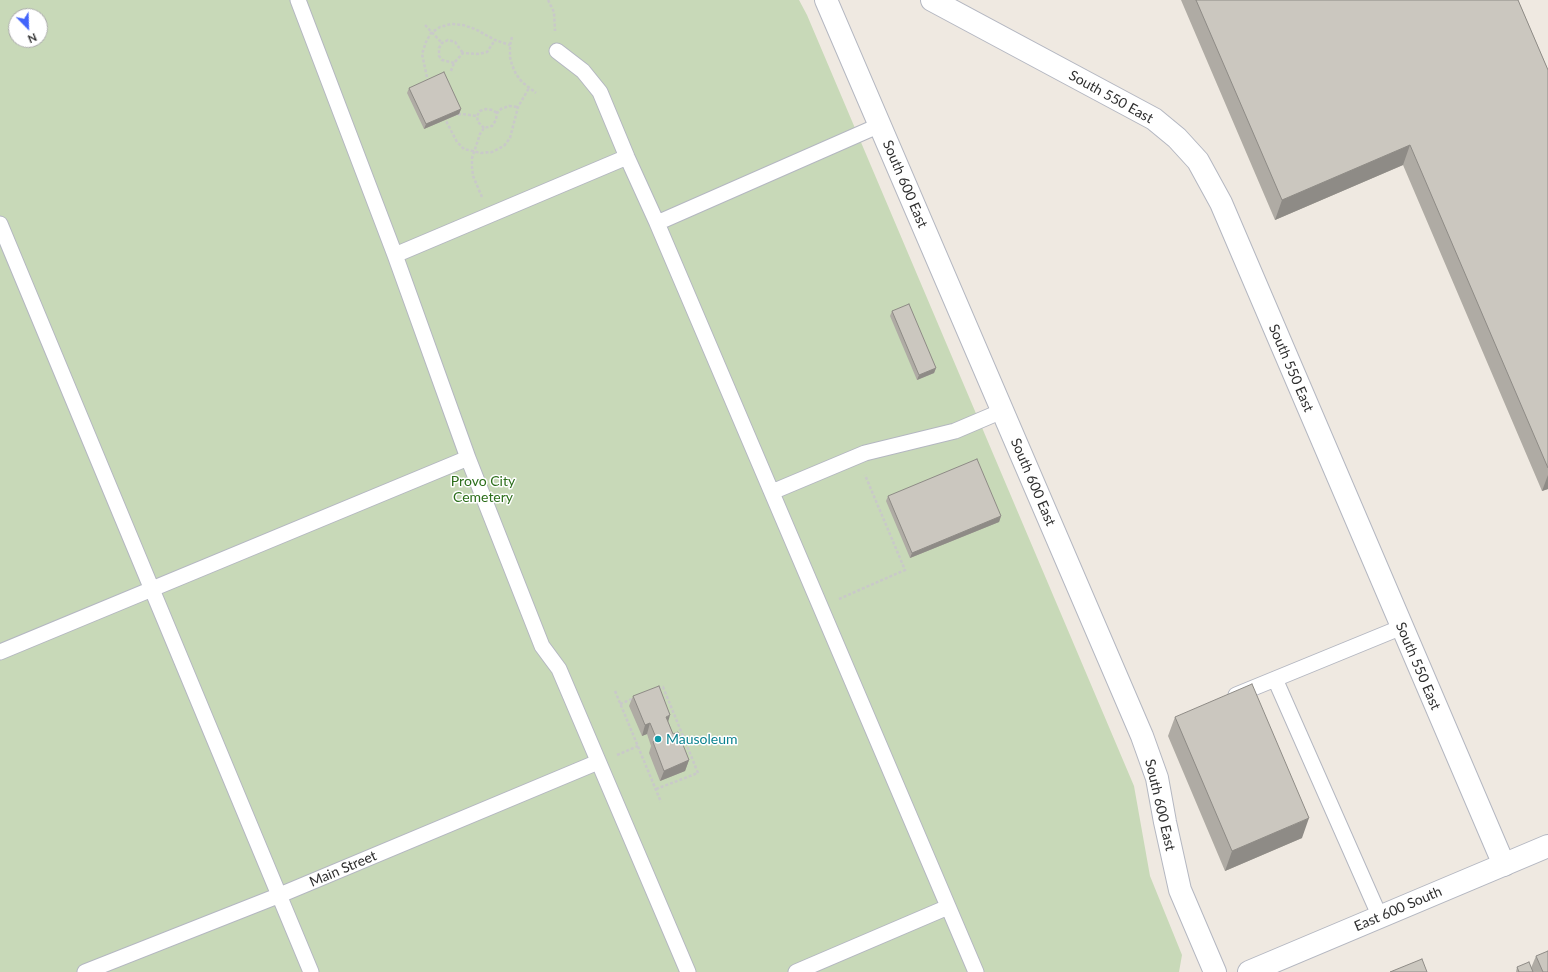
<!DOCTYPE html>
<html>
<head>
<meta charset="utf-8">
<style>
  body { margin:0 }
  #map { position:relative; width:1548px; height:972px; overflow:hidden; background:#efe9e1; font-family:Lato,sans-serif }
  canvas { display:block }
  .north { position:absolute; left:8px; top:8px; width:40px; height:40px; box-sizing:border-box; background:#fff; border:1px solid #ababab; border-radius:50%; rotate:157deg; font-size:11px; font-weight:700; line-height:16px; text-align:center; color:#2e2e2e }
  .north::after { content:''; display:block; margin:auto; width:14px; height:18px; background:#4264fb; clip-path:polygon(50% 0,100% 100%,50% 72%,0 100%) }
</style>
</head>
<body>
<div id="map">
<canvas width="1548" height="972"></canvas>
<div class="north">N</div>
</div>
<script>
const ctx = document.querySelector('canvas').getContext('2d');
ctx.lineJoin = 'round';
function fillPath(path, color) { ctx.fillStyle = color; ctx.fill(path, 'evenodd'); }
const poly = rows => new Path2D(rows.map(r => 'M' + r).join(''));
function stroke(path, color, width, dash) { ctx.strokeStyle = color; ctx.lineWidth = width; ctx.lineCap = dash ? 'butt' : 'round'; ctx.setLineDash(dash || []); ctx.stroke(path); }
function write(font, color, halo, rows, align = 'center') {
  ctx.font = font + ' Lato,sans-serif'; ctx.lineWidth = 3; ctx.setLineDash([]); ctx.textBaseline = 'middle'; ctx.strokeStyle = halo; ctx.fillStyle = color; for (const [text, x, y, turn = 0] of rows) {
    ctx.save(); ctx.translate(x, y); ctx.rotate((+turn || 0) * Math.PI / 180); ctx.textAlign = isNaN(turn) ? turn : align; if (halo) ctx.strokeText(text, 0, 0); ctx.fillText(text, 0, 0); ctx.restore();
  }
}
fillPath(poly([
  [0,0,799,0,807,15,1134,786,1150,876,1182,955,1179,972,0,972],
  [16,16,40,16,40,40,16,40]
]), '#c8d9b8');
const service = poly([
  [298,0,395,255,468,458,542,646,559,669,688,972],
  [557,51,583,71,600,92,627,157,657,223,976,972],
  [657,223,880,125],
  [0,224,311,972],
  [395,255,627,157],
  [772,492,865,453,955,431,1002,411],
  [0,652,468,458],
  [1275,679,1380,917],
  [1236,695,1402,627],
  [85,972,280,895,598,762],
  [796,972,948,907]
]);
const minor = poly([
  [932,0,1154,119,1177,138,1198,161,1221,203,1504,865]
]);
const tertiary = poly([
  [826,0,1142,736,1157,778,1165,822,1180,890,1215,972],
  [1249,972,1548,846]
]);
stroke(service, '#b4b7c1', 17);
stroke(minor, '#b4b7c1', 24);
stroke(tertiary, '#b4b7c1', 24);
stroke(poly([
  [548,0,554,12,555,31],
  [425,25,442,43],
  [512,37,510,45,510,57,512,65,516,74,522,82,536,93],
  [454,63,442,60,439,56,439,48,442,43,448,40,455,42,463,53],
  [451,71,454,63,463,53,479,54,487,52,495,40],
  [428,82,422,54,426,42,431,33,440,27,451,24,463,25,475,29,495,40,510,45],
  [453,115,462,114,477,116],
  [444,117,457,142,464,149,481,153,492,152,504,146,510,138,518,107,529,88],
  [484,128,478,122,477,116,480,111,486,109,492,110,497,113],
  [482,197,473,176,472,167,472,158,480,134,484,128,492,126,496,120,497,113,501,109,509,106,518,107],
  [839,599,905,570,865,475],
  [615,691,661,802],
  [620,704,634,698],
  [617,755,638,746],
  [656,789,698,773,663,687,657,689]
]), '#c9c9c9', 2.5, [3, 2]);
stroke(service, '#fff', 15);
stroke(minor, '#fff', 22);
stroke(tertiary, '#fff', 22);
fillPath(poly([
  [1181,0,1518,0,1548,70,1548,489,1542,491,1403,165,1275,220],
  [409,88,461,109,459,114,424,129,407,93],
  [892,311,936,368,934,373,917,380,890,316],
  [888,496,1001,516,999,522,910,558,886,501],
  [633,696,668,722,673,734,689,760,685,771,660,781,649,753,651,746,647,734,642,736,629,706],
  [1175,717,1302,838,1225,871,1168,736],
  [1536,956,1548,972,1516,972,1517,967,1531,968]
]), '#afaba4');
fillPath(poly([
  [461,109,459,114,424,129,426,124],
  [1410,145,1403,165,1275,220,1282,200],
  [936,368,934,373,917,380,919,375],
  [1548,475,1548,489,1542,491],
  [1001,516,999,522,910,558,912,553],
  [670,715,667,726,666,717],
  [650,723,647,734,642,736,645,725],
  [689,760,685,771,660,781,664,771],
  [1309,818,1302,838,1225,871,1232,851]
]), '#8e8b86');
const building = poly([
  [1196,0,1518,0,1548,70,1548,468,1410,145,1282,200,1196,0],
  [444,72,461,109,426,124,409,88,444,72],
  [909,304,936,368,919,375,892,311,909,304],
  [977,459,1001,516,912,553,888,496,977,459],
  [1252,684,1309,818,1232,851,1175,717,1252,684],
  [659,686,670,715,666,717,673,734,678,732,689,760,664,771,653,742,657,740,650,723,645,725,633,696,659,686],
  [1548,951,1548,972,1543,972,1536,956,1548,951],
  [1422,959,1427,972,1390,972,1422,959],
  [1529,962,1533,972,1519,972,1517,967,1529,962]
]);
fillPath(building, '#cbc7bf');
stroke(building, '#8e8b86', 1);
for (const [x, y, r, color] of [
  [658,739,4,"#0f9aa8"]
]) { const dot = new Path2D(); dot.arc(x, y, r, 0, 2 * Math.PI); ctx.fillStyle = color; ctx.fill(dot); stroke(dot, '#fff', 1.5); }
write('14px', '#2e2e2e', '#fff', [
  ["South 550 East",1111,97,29],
  ["South 600 East",905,184,67],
  ["South 550 East",1291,368,67],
  ["South 600 East",1033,482,67],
  ["South 550 East",1418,666,67],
  ["South 600 East",1160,805,77],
  ["Main Street",343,869,-23],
  ["East 600 South",1398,909,-23]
]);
write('14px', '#2c6e1b', '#fff', [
  ["Provo City",483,481],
  ["Cemetery",483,497]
]);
write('14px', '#0d838f', '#fff', [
  ["Mausoleum",666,739]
], 'left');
</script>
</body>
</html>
